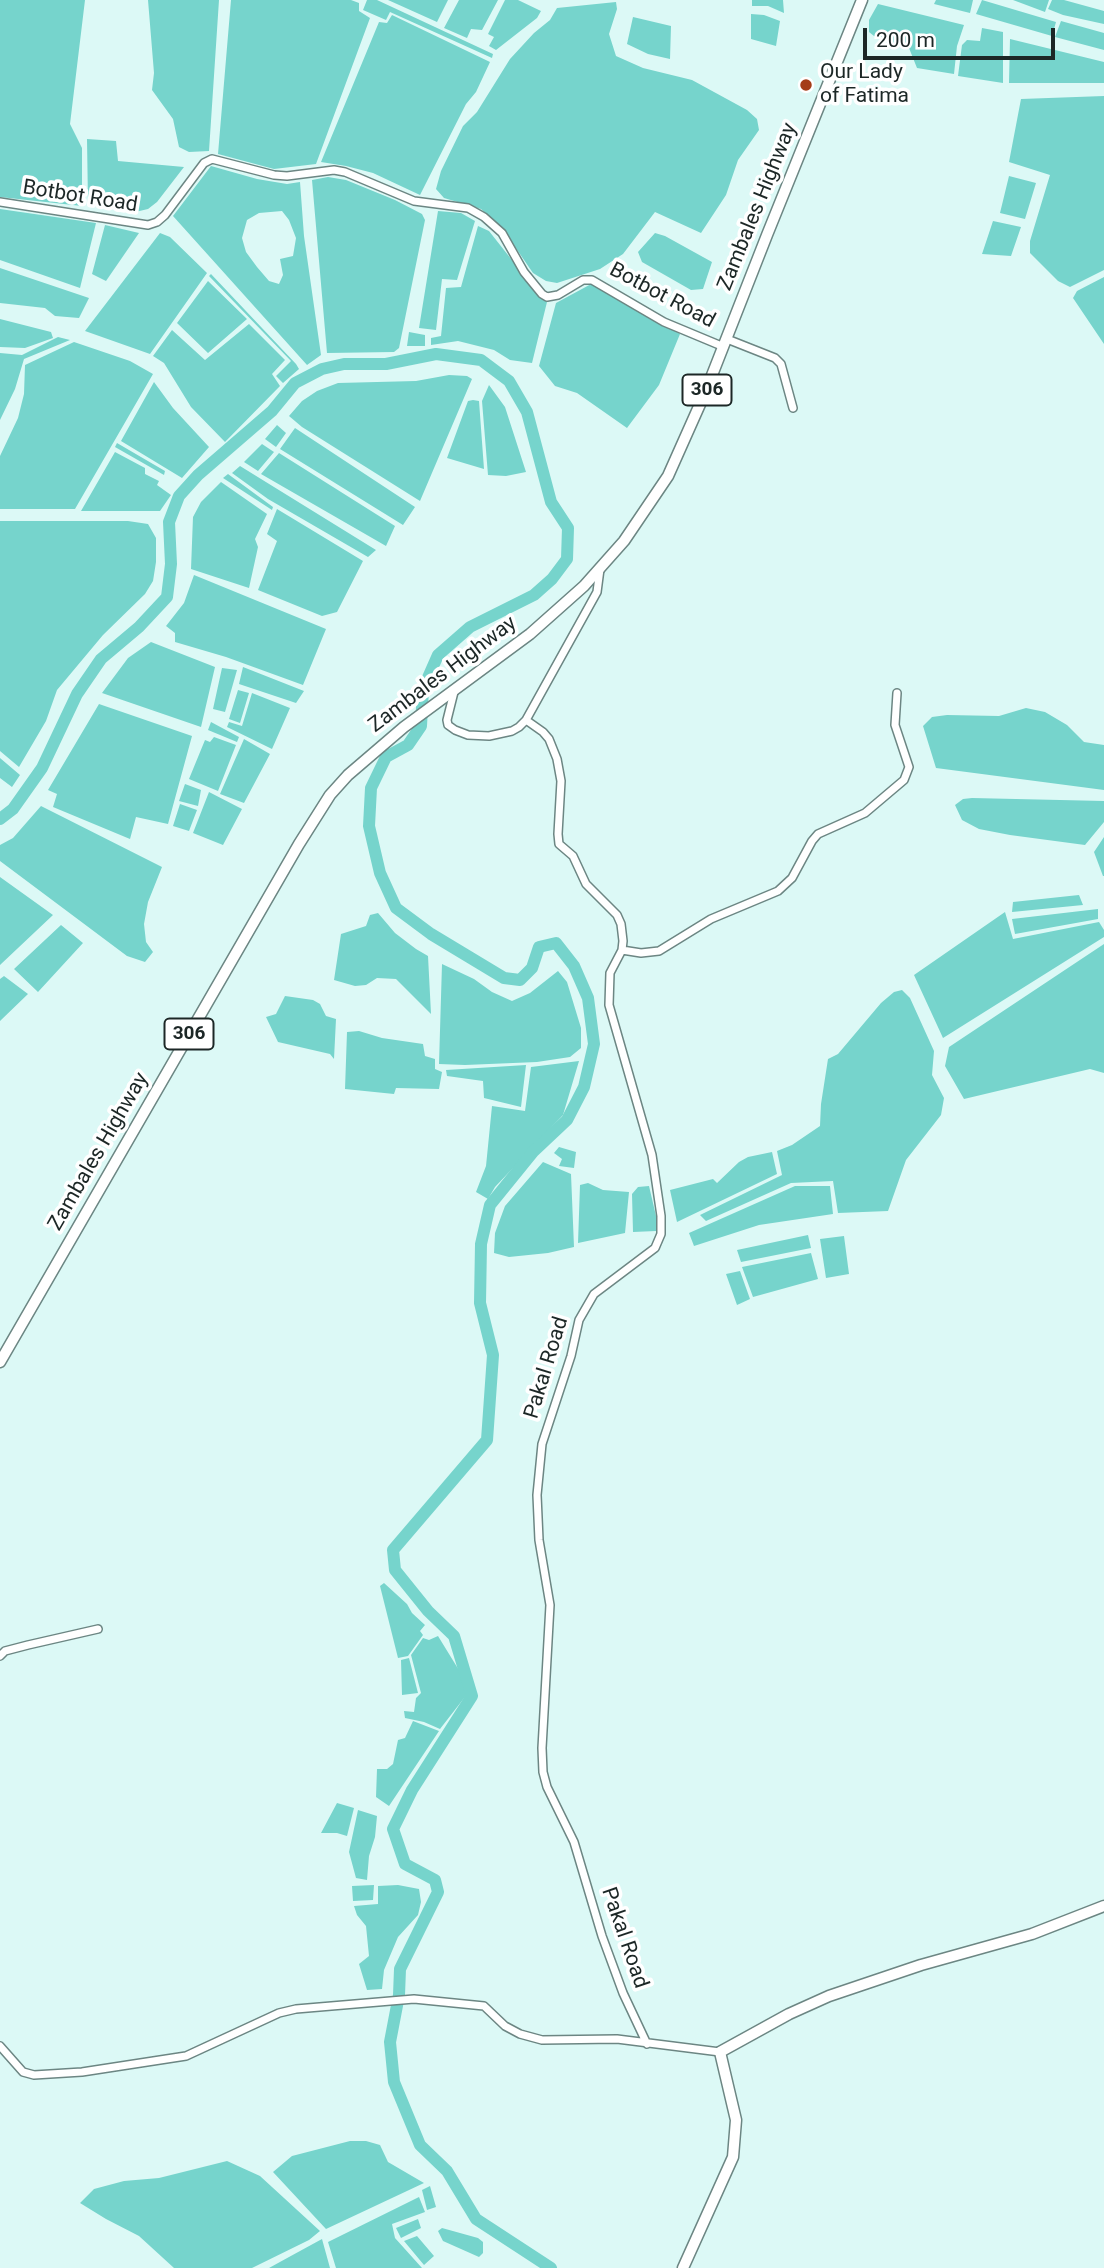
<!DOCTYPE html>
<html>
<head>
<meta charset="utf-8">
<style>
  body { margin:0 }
  #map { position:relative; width:1104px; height:2268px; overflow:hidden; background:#dcf9f6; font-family:Roboto,sans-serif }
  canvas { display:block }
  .scale { position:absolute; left:863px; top:28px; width:192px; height:32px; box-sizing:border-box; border:4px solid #1c2726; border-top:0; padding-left:9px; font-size:21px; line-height:24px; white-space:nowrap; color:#1c2726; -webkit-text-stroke:5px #fff; paint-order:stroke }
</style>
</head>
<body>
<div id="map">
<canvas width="1104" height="2268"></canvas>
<div class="scale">200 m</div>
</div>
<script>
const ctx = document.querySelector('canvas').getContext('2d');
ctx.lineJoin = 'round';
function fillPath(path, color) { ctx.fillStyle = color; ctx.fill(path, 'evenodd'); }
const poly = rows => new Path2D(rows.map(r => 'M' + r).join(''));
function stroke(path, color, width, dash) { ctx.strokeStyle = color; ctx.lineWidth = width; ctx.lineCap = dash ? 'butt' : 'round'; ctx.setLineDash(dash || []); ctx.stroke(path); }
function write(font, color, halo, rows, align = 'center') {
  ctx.font = font + ' Roboto,sans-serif'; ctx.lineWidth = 7; ctx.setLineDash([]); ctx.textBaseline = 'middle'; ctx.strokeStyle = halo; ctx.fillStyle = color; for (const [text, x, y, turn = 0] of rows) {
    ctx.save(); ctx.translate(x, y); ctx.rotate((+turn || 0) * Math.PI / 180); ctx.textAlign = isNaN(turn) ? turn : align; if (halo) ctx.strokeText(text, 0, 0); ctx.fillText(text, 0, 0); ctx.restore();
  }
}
fillPath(poly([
  [0,0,85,0,70,124,82,148,82,206,0,197],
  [148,0,219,0,209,151,189,152,179,147,173,119,152,90,154,73],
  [231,0,351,0,359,3,359,11,370,18,316,164,274,169,218,154],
  [367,0,377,0,493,54,492,58,390,12,386,20,363,10],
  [388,0,448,0,437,22],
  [459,0,498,0,482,30,471,29,467,38,444,28],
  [505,0,518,0,541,11,537,18,496,50,489,46,494,37,488,34],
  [752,0,783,0,784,13,768,6,752,6],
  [936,0,973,0,970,13,934,4],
  [982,0,1056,22,1052,36,976,14],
  [1013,0,1049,0,1045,12],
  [1052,0,1064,0,1104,11,1104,24,1063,15,1048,9],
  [616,2,617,9,609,34,616,56,643,68,692,80,747,110,757,119,759,130,738,160,726,195,701,233,655,212,623,254,600,269,557,283,546,281,533,273,502,228,481,209,444,198,436,189,441,171,463,126,477,112,510,59,534,33,550,20,557,8],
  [878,4,964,25,957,46,954,74,917,68,909,48,874,36,869,32,869,20],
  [751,14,764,15,780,21,776,46,751,39],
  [392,15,490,62,476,92,466,104,420,195,373,173,346,166,321,162,379,22,387,23],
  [633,17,671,26,670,59,648,54,627,44],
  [1061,21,1104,33,1104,50,1055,37],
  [982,28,1003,32,1003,83,958,76,962,45,967,40,980,41],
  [1010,39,1104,62,1104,83,1009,83],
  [1104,96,1104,270,1070,287,1058,281,1030,253,1030,241,1050,175,1009,162,1021,99],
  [87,139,116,141,118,161,184,167,157,202,148,209,131,213,88,203],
  [211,166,257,179,287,184,300,182,304,236,321,355,307,365,173,216],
  [282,211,289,220,296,238,293,256,280,259,283,275,279,284,269,281,257,267,246,252,242,238,247,220,259,213],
  [1009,176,1036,183,1025,219,1000,213],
  [328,177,346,180,395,200,422,214,425,220,399,348,394,352,327,353,312,180],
  [0,209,96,223,80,288,0,260],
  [438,211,461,213,475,221,457,280,442,279,436,330,419,328],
  [993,221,1021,227,1011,256,982,254],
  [105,225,139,233,106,281,92,274],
  [478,226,489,231,534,288,547,302,532,363,510,360,494,350,458,341,431,345,431,338,441,336,446,288,461,287],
  [160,233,170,237,207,273,150,354,85,331],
  [655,233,665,236,712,262,703,289,691,290,642,262,638,252],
  [0,268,89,298,79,318,55,316,45,308,0,303],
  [211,274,296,364,299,369,283,383,276,376,291,361,209,276],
  [1104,277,1104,344,1073,298,1077,291],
  [208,281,247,319,208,353,177,323],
  [593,283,680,334,659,385,627,428,577,393,555,386,539,366,556,303],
  [0,319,51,332,53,338,25,348,0,347],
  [249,324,285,360,272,374,280,386,225,442,191,407,164,363,153,356,172,330,205,360],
  [409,332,425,335,425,346,407,346],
  [58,337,70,340,24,359,15,389,0,420,0,353,22,355],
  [74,342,130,361,153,374,75,509,0,509,0,456,18,418,24,394,25,365],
  [449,375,467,376,472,379,420,501,302,427,289,416,302,401,317,391,338,383,416,381],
  [154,382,173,408,209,447,182,478,121,441],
  [489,385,505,407,526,472,506,476,488,475,482,401],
  [473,400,479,401,484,469,447,458,468,401],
  [277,425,286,433,276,447,265,439],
  [295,428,415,507,403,525,280,449],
  [117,443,165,471,164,475,115,447],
  [262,444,274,452,258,471,244,462],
  [115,452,145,468,145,474,159,481,157,485,171,495,160,511,81,511],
  [279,453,395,526,386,546,261,474],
  [240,466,376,550,368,557,268,499,232,473],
  [228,474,273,507,272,510,223,478],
  [221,482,267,514,255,539,258,547,249,588,191,569,193,517,201,502],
  [277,509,363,561,337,612,322,616,258,590,277,541,267,534],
  [0,521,128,521,148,524,156,538,156,562,153,581,145,594,103,635,57,690,46,721,19,767,0,751],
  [194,575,326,629,303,685,226,657,175,642,175,633,166,626,184,603],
  [151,642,215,667,201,727,102,693,128,658],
  [243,667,304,691,296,703,239,684],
  [222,668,237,670,225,712,213,709],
  [238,690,249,693,240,723,229,719],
  [252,693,290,708,272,749,227,727,229,722,242,726],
  [99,704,192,736,168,824,136,817,130,839,53,807,57,794,48,790],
  [1026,708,1045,712,1067,725,1084,742,1104,745,1104,790,936,768,923,726,932,717,947,715,999,716],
  [211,722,239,737,237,742,208,730],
  [214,737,236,745,218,791,189,779,205,740,210,742],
  [244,739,270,754,244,803,220,794],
  [0,758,20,775,12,787,0,778],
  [185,784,201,790,198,806,179,801],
  [209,792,242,809,223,845,193,833],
  [972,798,1104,801,1104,822,1085,845,1010,835,979,829,962,820,955,805,963,799],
  [180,804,197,810,189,831,173,826],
  [41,806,162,867,148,902,144,924,146,942,153,952,145,962,127,956,0,861,0,845,13,838],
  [1104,837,1104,876,1103,876,1094,852],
  [0,877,53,915,0,965],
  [1079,895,1083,905,1012,912,1013,902],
  [1098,909,1098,919,1015,934,1012,919],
  [1005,912,1013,939,1099,922,1104,930,1104,937,943,1038,914,975],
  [378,913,395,933,416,949,428,956,431,1014,396,979,377,978,366,985,355,986,334,980,341,934,366,926,370,915],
  [61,925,83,943,38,992,14,969],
  [1104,944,1104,1073,1090,1069,964,1099,945,1066,949,1047],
  [442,964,474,979,492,992,512,1001,530,993,558,971,567,982,581,1028,581,1048,570,1057,537,1062,465,1065,439,1064],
  [4,976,28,994,0,1021,0,979],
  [902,990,910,998,934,1051,932,1075,944,1098,941,1115,906,1160,888,1211,838,1213,833,1181,791,1183,706,1221,700,1215,782,1175,777,1151,792,1145,820,1126,821,1104,828,1059,838,1054,881,1003,894,992],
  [285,996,313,1000,320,1004,326,1016,336,1019,334,1059,330,1054,278,1042,266,1017,276,1014],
  [359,1031,382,1038,423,1044,425,1056,435,1059,435,1069,442,1072,439,1089,396,1088,394,1094,345,1089,347,1032],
  [579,1061,563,1115,495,1187,488,1199,476,1192,486,1166,492,1106,525,1111,531,1067],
  [526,1065,521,1107,484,1098,483,1081,447,1076,446,1070],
  [559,1147,576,1152,574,1168,559,1166,562,1159,554,1153],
  [772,1152,777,1174,677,1222,670,1190,713,1179,717,1183,739,1162,748,1157],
  [543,1162,571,1174,574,1247,548,1253,509,1257,494,1253,495,1233,505,1206],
  [588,1183,603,1190,629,1192,625,1233,578,1243,580,1185],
  [649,1186,656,1216,656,1231,633,1232,632,1194,638,1187],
  [795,1186,830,1186,833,1214,759,1225,694,1246,689,1233],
  [808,1235,811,1248,741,1262,737,1250],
  [844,1236,849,1274,826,1278,820,1239],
  [811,1253,818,1279,753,1297,742,1267],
  [740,1271,750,1299,737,1305,726,1274],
  [384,1583,407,1604,412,1613,425,1625,420,1631,423,1635,408,1656,398,1658,380,1586],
  [438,1636,465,1680,468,1693,440,1729,424,1722,405,1718,404,1711,414,1712,416,1698,421,1693,411,1655,423,1638,429,1640],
  [409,1658,418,1693,402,1695,401,1660],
  [413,1721,439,1731,389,1806,376,1797,377,1769,387,1769,393,1764,398,1740,405,1738],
  [337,1803,354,1808,347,1836,337,1833,321,1833],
  [358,1810,377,1816,375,1837,369,1856,367,1880,356,1878,349,1852],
  [374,1885,373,1900,353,1901,352,1886],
  [398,1885,419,1889,421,1902,418,1915,398,1937,384,1970,382,1989,367,1990,359,1964,369,1956,366,1926,357,1915,354,1906,378,1904,378,1886],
  [350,2141,366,2141,380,2145,388,2162,424,2183,326,2229,273,2172,292,2156],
  [227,2161,260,2176,320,2231,309,2240,252,2268,174,2268,139,2236,106,2219,80,2203,94,2189,124,2181,159,2178],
  [430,2186,436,2207,427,2210,422,2190],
  [419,2197,425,2212,392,2224,395,2238,422,2268,336,2268,328,2242],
  [418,2219,421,2228,401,2238,396,2228],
  [442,2228,478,2238,483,2242,483,2253,479,2257,443,2241,438,2231],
  [417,2236,434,2256,424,2265,404,2241],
  [322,2239,330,2268,269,2268,289,2257]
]), '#76d4cc');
stroke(poly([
  [0,819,13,809,42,768,77,694,101,659,139,627,167,597,171,564,169,522,179,496,198,475,272,411,295,383,322,369,344,364,386,364,436,354,481,360,509,381,527,412,551,502,568,528,567,559,552,579,534,595,470,627,438,655,423,689,421,726,408,745,386,757,371,788,369,826,380,873,396,908,431,934,504,978,520,980,532,968,539,947,556,943,574,966,588,998,594,1044,584,1087,567,1120,533,1152,490,1205,481,1244,480,1303,493,1355,487,1440,393,1550,395,1570,428,1611,454,1636,472,1696,412,1790,393,1829,405,1864,435,1880,438,1892,400,1969,399,1995,390,2042,394,2082,420,2145,447,2171,476,2219,551,2268]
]), '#76d4cc', 12);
const street = poly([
  [0,202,148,225,157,222,165,215,204,163,212,159,274,175,287,176,334,170,345,172,414,201,468,208,484,217,502,233,524,272,542,294,547,297,558,295,583,280,592,280,664,322,724,347],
  [727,339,775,358,781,364,793,408],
  [454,692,447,720,448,725,455,730,468,735,489,736,512,731,519,727,526,720,597,592,600,569],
  [526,720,543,732,549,739,557,759,561,781,558,834,559,844,573,856,586,884,617,915,621,924,623,941,622,950,610,973,609,1005,652,1155,661,1216,661,1234,655,1248,594,1294,579,1320,571,1356,542,1444,537,1495,539,1540,550,1605,542,1748,543,1772,547,1787,574,1842,602,1936,623,1993,647,2044],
  [622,950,641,953,659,951,711,919,778,891,792,878,812,841,818,834,865,813,904,780,909,767,895,725,897,693],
  [0,1656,5,1651,28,1645,98,1629],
  [0,2046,23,2072,34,2075,82,2072,186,2056,279,2013,296,2009,414,1999,484,2006,505,2026,520,2034,542,2040,617,2039,720,2052]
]);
const secondary = poly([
  [683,2268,733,2157,736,2120,720,2052,789,2014,829,1996,921,1965,1032,1934,1104,1906]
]);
const primary = poly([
  [0,1362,299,844,330,795,348,775,404,727,530,634,584,586,624,541,668,476,705,393,767,235,862,0]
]);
stroke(street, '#6c8683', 10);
stroke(secondary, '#6c8683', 13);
stroke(primary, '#6c8683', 13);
stroke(street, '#fff', 7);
stroke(secondary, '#fff', 10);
stroke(primary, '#fff', 10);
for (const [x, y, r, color] of [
  [806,85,7,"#a43d18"]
]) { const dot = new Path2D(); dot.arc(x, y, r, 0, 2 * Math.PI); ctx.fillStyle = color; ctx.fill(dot); stroke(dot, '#fff', 2.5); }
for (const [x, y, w] of [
  [707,390,49],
  [189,1034,49]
]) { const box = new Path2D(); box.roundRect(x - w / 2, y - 15.5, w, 31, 5); ctx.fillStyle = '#fff'; ctx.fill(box); stroke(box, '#1c2726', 2); }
write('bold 19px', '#1c2726', null, [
  ["306",707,390],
  ["306",189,1034]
]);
write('21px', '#1c2726', '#fff', [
  ["Our Lady",820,73],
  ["of Fatima",820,97]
], 'left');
write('21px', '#1c2726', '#fff', [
  ["Botbot Road",80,197,9],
  ["Zambales Highway",758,207,-68],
  ["Botbot Road",662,296,28],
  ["Zambales Highway",443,675,-37],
  ["Zambales Highway",99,1152,-60],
  ["Pakal Road",547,1368,-73],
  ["Pakal Road",624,1938,71]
]);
</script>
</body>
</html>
